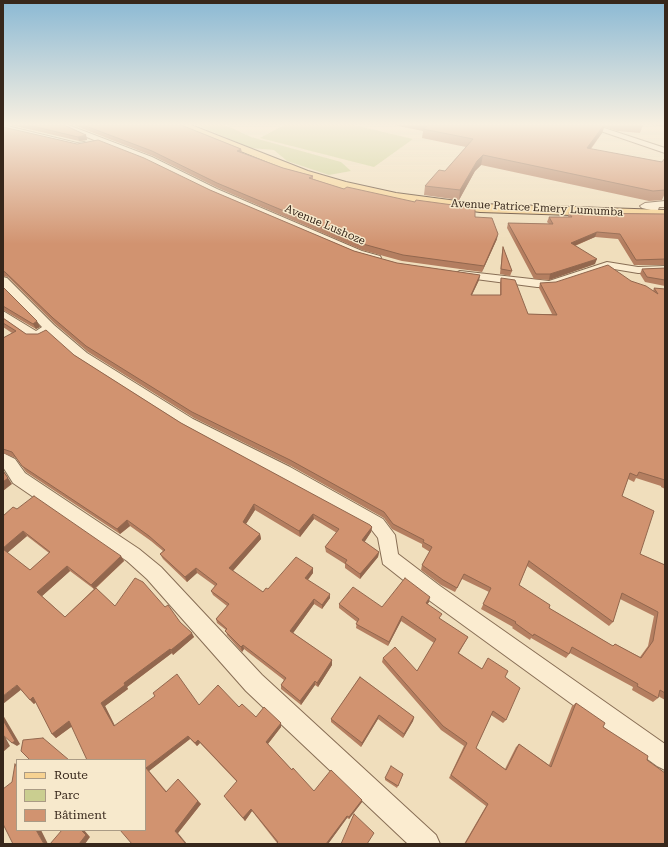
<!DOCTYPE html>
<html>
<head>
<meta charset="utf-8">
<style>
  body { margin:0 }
  #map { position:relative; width:668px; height:847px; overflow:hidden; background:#f0debc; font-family:"Roboto Serif",serif }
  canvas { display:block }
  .frame { position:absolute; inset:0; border:4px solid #37271b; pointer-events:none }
  .legend { position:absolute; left:16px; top:759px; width:130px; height:72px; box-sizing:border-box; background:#f7e9cc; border:1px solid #aa9b85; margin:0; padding:5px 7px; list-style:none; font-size:12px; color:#37271b }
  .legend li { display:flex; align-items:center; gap:8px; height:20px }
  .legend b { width:20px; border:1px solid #aa9b85 }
</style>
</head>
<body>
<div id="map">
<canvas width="668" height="847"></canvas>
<div class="frame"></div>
<ul class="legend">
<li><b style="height:5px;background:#f7d291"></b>Route</li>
<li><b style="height:11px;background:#cace90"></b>Parc</li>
<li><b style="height:11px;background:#d19370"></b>Bâtiment</li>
</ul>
</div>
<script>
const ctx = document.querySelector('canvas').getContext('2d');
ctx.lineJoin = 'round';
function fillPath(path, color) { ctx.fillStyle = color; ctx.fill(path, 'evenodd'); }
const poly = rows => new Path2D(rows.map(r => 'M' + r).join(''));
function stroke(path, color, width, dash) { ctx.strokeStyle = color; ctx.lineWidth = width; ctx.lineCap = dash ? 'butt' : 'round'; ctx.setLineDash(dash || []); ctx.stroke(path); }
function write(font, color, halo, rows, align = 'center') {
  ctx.font = font + ' "Roboto Serif",serif'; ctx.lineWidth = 3; ctx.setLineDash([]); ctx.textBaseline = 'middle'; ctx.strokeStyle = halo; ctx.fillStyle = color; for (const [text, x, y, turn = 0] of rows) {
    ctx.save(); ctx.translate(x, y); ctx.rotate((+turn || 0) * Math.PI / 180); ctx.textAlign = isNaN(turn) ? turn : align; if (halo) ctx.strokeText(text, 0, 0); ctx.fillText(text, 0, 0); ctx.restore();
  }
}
fillPath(poly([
  [196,125,225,125,251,137,341,162,351,171,329,175,287,161,274,150,251,148],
  [284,125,354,125,413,139,374,167,260,138]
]), '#cace90');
const minor = poly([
  [3,125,77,143,84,142,88,144,77,147,3,129,3,125],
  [57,125,68,125,152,157,217,189,362,251,380,256,381,258,376,261,354,255,211,193,146,161,57,125],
  [583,125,595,125,665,148,665,153,583,125],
  [665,201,665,207,659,207,658,210,655,211,642,208,640,206,645,203,665,201],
  [607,262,638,267,665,266,665,272,638,273,608,268,550,287,537,287,460,277,454,274,460,271,549,281,607,262],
  [3,277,7,278,54,325,87,353,193,419,290,467,383,519,395,535,398,554,440,586,665,744,665,770,657,766,426,598,383,564,378,538,371,529,278,477,183,427,77,359,49,334,41,338,29,338,3,320,3,311,36,331,42,327,3,287,3,277],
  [3,453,15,459,25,473,139,549,161,567,262,675,436,835,440,844,408,844,246,691,147,579,127,561,13,483,3,467,3,453]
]);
const major = poly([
  [176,125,191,125,308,171,346,182,396,193,480,204,665,210,665,218,480,212,396,201,339,188,300,175,176,125]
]);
stroke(minor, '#886e55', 2);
stroke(major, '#553c2a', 2);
fillPath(minor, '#fbecd0');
fillPath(major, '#f7d291');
fillPath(poly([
  [11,125,64,125,86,135,87,140,79,141],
  [73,125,181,125,241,149,242,153,283,168,313,176,313,179,344,189,475,217,497,239,482,272,402,261,362,250,218,188,153,156],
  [393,125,643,125,640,133,617,131,604,127,602,133,591,149,662,162,665,158,665,193,662,200,649,201,481,165,475,171,459,200,424,195,425,186,445,171,466,147,422,138,423,131],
  [651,125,665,125,665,127],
  [3,127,210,190,354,251,397,263,480,275,479,280,472,295,500,295,500,283,501,278,528,314,552,314,539,288,540,283,631,281,653,291,654,288,665,289,665,489,661,487,661,486,636,478,634,482,628,479,622,496,640,554,665,565,665,700,658,696,658,698,653,702,632,690,633,687,570,653,566,658,531,638,530,640,512,628,513,627,481,609,489,592,462,579,455,592,441,585,421,570,422,565,430,552,422,547,422,544,392,529,384,518,291,466,194,418,88,352,55,324,8,277,3,276],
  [527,566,609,626,613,622,620,599,654,616,648,646,640,657,615,644,613,646,549,608,519,585],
  [569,213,665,214,665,265,634,265,618,239,595,237,575,246,595,264,549,280,534,279,507,228,508,223,549,224,547,222,549,217,568,217],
  [503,247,512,271,510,276,500,274,502,252],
  [665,268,665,286,645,282,640,274,642,269],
  [3,287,40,327,36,329,3,310],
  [3,318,26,334,74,355,181,423,372,527,371,532,364,542,379,552,378,557,360,579,345,568,345,564,326,552,325,547,337,533,314,519,300,537,255,510,246,524,260,534,261,539,233,571,263,592,268,589,313,568,313,573,308,580,330,598,322,609,314,604,293,633,332,660,332,665,318,687,315,685,301,705,281,689,281,685,284,680,244,649,242,652,227,635,226,630,217,623,216,619,227,606,213,595,211,591,215,586,197,573,187,582,163,559,160,554,163,551,151,541,130,526,120,534,26,472,16,458,3,453,3,338,12,333,3,327],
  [17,509,121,556,124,561,96,588,115,606,165,607,194,637,173,655,172,653,127,687,128,689,105,706,115,726,199,705,239,707,256,717,281,727,268,744,292,770,314,791,362,800,362,802,349,819,347,818,328,844,276,844,277,843,252,811,245,821,226,799,237,782,200,743,197,746,190,739,149,771,167,792,201,804,178,833,72,726,56,738,52,734,36,702,34,704,21,690,3,516],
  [27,536,49,553,30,570,7,553],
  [70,571,94,589,65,617,42,596],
  [429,602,427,604,440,619,468,637,459,653,482,669,505,677,506,720,503,723,491,715,476,748,505,769,516,747,519,744,549,765,572,706,576,703,603,727,647,760,665,844,464,844,486,806,449,778,464,746,441,730,382,662,383,658,417,671,434,643,401,621,388,646,356,628,357,622,339,608,339,604,382,607],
  [360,677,414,717,413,721,403,738,378,719,361,747,331,722,331,719],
  [403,774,397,788,385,780,385,778]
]), '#b47e60');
fillPath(poly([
  [605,125,602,133,584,157,587,148],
  [86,135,87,140,79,141,78,137],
  [241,149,242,154,237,151],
  [483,155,481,165,475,171,459,200,460,190,477,161],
  [597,232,595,237,569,248,571,243],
  [498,234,497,239,482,272,484,266],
  [597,259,595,264,549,280,550,274],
  [480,275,479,280,469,301,471,295],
  [37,321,40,327,36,329,33,324],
  [3,470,12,484,3,491],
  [254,504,255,510,244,527,243,522],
  [313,514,314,519,300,537,299,531],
  [127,520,130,526,120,534,117,529],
  [372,527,371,532,362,546,362,540],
  [23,531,27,536,6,554,3,550,3,548],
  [260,534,261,539,231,573,229,568],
  [379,552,378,557,360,579,360,574],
  [121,556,124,561,94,589,91,585],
  [67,566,70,571,41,597,37,592],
  [196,568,197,573,187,582,185,577],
  [313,568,313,573,305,583,305,578],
  [330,594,330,598,322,609,322,605],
  [430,597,429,602,425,608,426,603],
  [314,599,314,604,291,636,290,631],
  [402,616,401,621,388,646,389,642],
  [192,633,194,637,173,655,171,650],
  [243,645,244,649,242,652,241,647],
  [170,649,172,653,127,687,128,689,105,706,117,730,114,726,101,703,124,683],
  [332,660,332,665,318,687,317,683],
  [315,681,315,685,301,705,300,701],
  [17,685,22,689,3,704,3,696],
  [33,697,38,700,34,704,30,700],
  [3,715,20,744,17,746,12,743,3,720],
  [379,715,378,719,361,747,362,743],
  [414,717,413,721,403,738,404,734],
  [69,721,74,725,56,738,52,734],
  [281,723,281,727,267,745,266,742],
  [3,733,10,746,3,752],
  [188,736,190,739,149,771,169,794,146,768],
  [198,740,200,743,197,746,195,743],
  [178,779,201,804,178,833,187,844,186,844,175,831],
  [362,800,362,802,349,819,349,817],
  [251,809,252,811,245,821,243,818],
  [347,816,347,818,328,844,326,844],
  [36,830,41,830,48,844,44,844],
  [81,830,84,830,90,837,85,844,79,844]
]), '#92674e');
const building = poly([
  [28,125,64,125,86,135,78,137,28,125],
  [83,125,181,125,241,149,237,151,283,168,313,176,309,178,344,189,347,187,415,202,416,200,475,208,475,217,492,218,498,234,484,266,403,255,363,244,217,183,152,151,83,125],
  [428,125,604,125,587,148,662,162,665,158,665,190,653,191,483,155,477,161,460,190,425,186,439,170,445,171,473,139,423,129,428,125],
  [3,127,77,144,98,140,144,158,210,190,354,251,397,263,480,275,471,295,501,295,501,278,515,280,528,314,557,315,540,283,556,282,608,265,631,281,646,286,658,294,654,288,665,289,665,480,639,472,637,476,630,473,622,496,654,511,640,554,665,565,665,693,660,690,658,698,637,686,638,684,572,647,569,654,534,634,533,636,515,623,516,622,483,604,491,588,464,574,457,588,443,580,422,565,432,547,423,542,424,540,393,524,384,512,290,460,192,412,86,346,53,318,5,272,3,271,3,127],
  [529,561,613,622,622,593,658,612,653,641,641,658,615,644,613,646,549,608,550,605,519,585,529,561],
  [569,213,665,214,665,259,636,260,620,234,597,232,571,243,597,259,550,274,536,274,508,223,553,224,549,217,572,217,569,213],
  [503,247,512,271,501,269,503,247],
  [665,268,665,280,647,277,642,269,665,268],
  [3,287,37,321,33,324,3,306,3,287],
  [3,318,26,334,38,334,46,330,74,355,181,423,370,525,372,527,362,540,379,552,360,574,345,563,347,560,325,547,339,529,313,514,299,531,254,504,243,522,260,534,229,568,263,592,266,588,268,589,296,557,313,568,305,578,330,594,322,605,314,599,290,631,332,660,317,683,315,681,300,701,281,685,286,678,243,645,241,647,225,631,227,629,216,619,229,604,211,591,217,584,196,568,185,577,160,554,165,550,149,536,127,520,117,529,22,466,12,452,3,449,3,338,16,331,3,323,3,318],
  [3,471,8,478,3,482,3,471],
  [34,496,121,556,91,585,67,566,37,592,65,617,96,588,115,606,135,578,143,582,165,607,168,605,180,622,192,633,171,650,170,649,124,683,125,685,101,703,114,726,155,696,153,693,177,674,199,705,218,685,239,707,242,704,256,717,264,707,281,723,266,742,292,770,293,768,314,791,331,770,362,800,349,817,347,816,326,844,276,844,278,842,251,809,243,818,224,796,237,781,198,740,195,743,188,736,146,768,166,792,178,779,198,801,175,831,186,844,132,844,120,830,145,830,145,760,87,760,69,721,52,734,33,697,30,700,17,685,3,696,3,549,30,570,50,552,23,531,3,548,3,516,13,507,17,509,34,496],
  [405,578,430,597,426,603,442,614,439,618,468,637,458,653,482,669,488,658,508,671,505,677,520,688,506,720,493,711,476,748,506,770,519,744,551,767,576,703,605,723,603,727,648,756,647,760,665,773,665,844,465,844,488,804,451,775,467,743,443,726,383,658,395,647,417,671,436,639,402,616,389,642,356,624,359,619,339,604,353,587,382,607,405,578],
  [360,677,414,717,404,734,379,715,362,743,331,719,360,677],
  [3,720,15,741,12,743,3,735,3,720],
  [43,738,69,760,30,760,21,751,23,740,43,738],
  [15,764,17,768,17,830,36,830,44,844,13,844,3,824,3,789,12,782,15,764],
  [391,766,403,774,398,786,385,778,391,766],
  [354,814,374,833,367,844,341,844,354,814],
  [62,830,81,830,86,835,79,844,50,844,62,830]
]);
fillPath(building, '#d19370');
stroke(building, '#92674e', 1);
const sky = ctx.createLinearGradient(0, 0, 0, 244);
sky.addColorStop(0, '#8bb9d4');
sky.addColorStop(0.51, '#f8f0e1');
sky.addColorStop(1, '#f8f0e100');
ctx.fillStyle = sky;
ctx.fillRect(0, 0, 668, 244);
write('11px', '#37271b', '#f7e9cc', [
  ["Avenue Patrice Emery Lumumba",537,208,3],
  ["Avenue Lushoze",325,225,23]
]);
</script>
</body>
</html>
